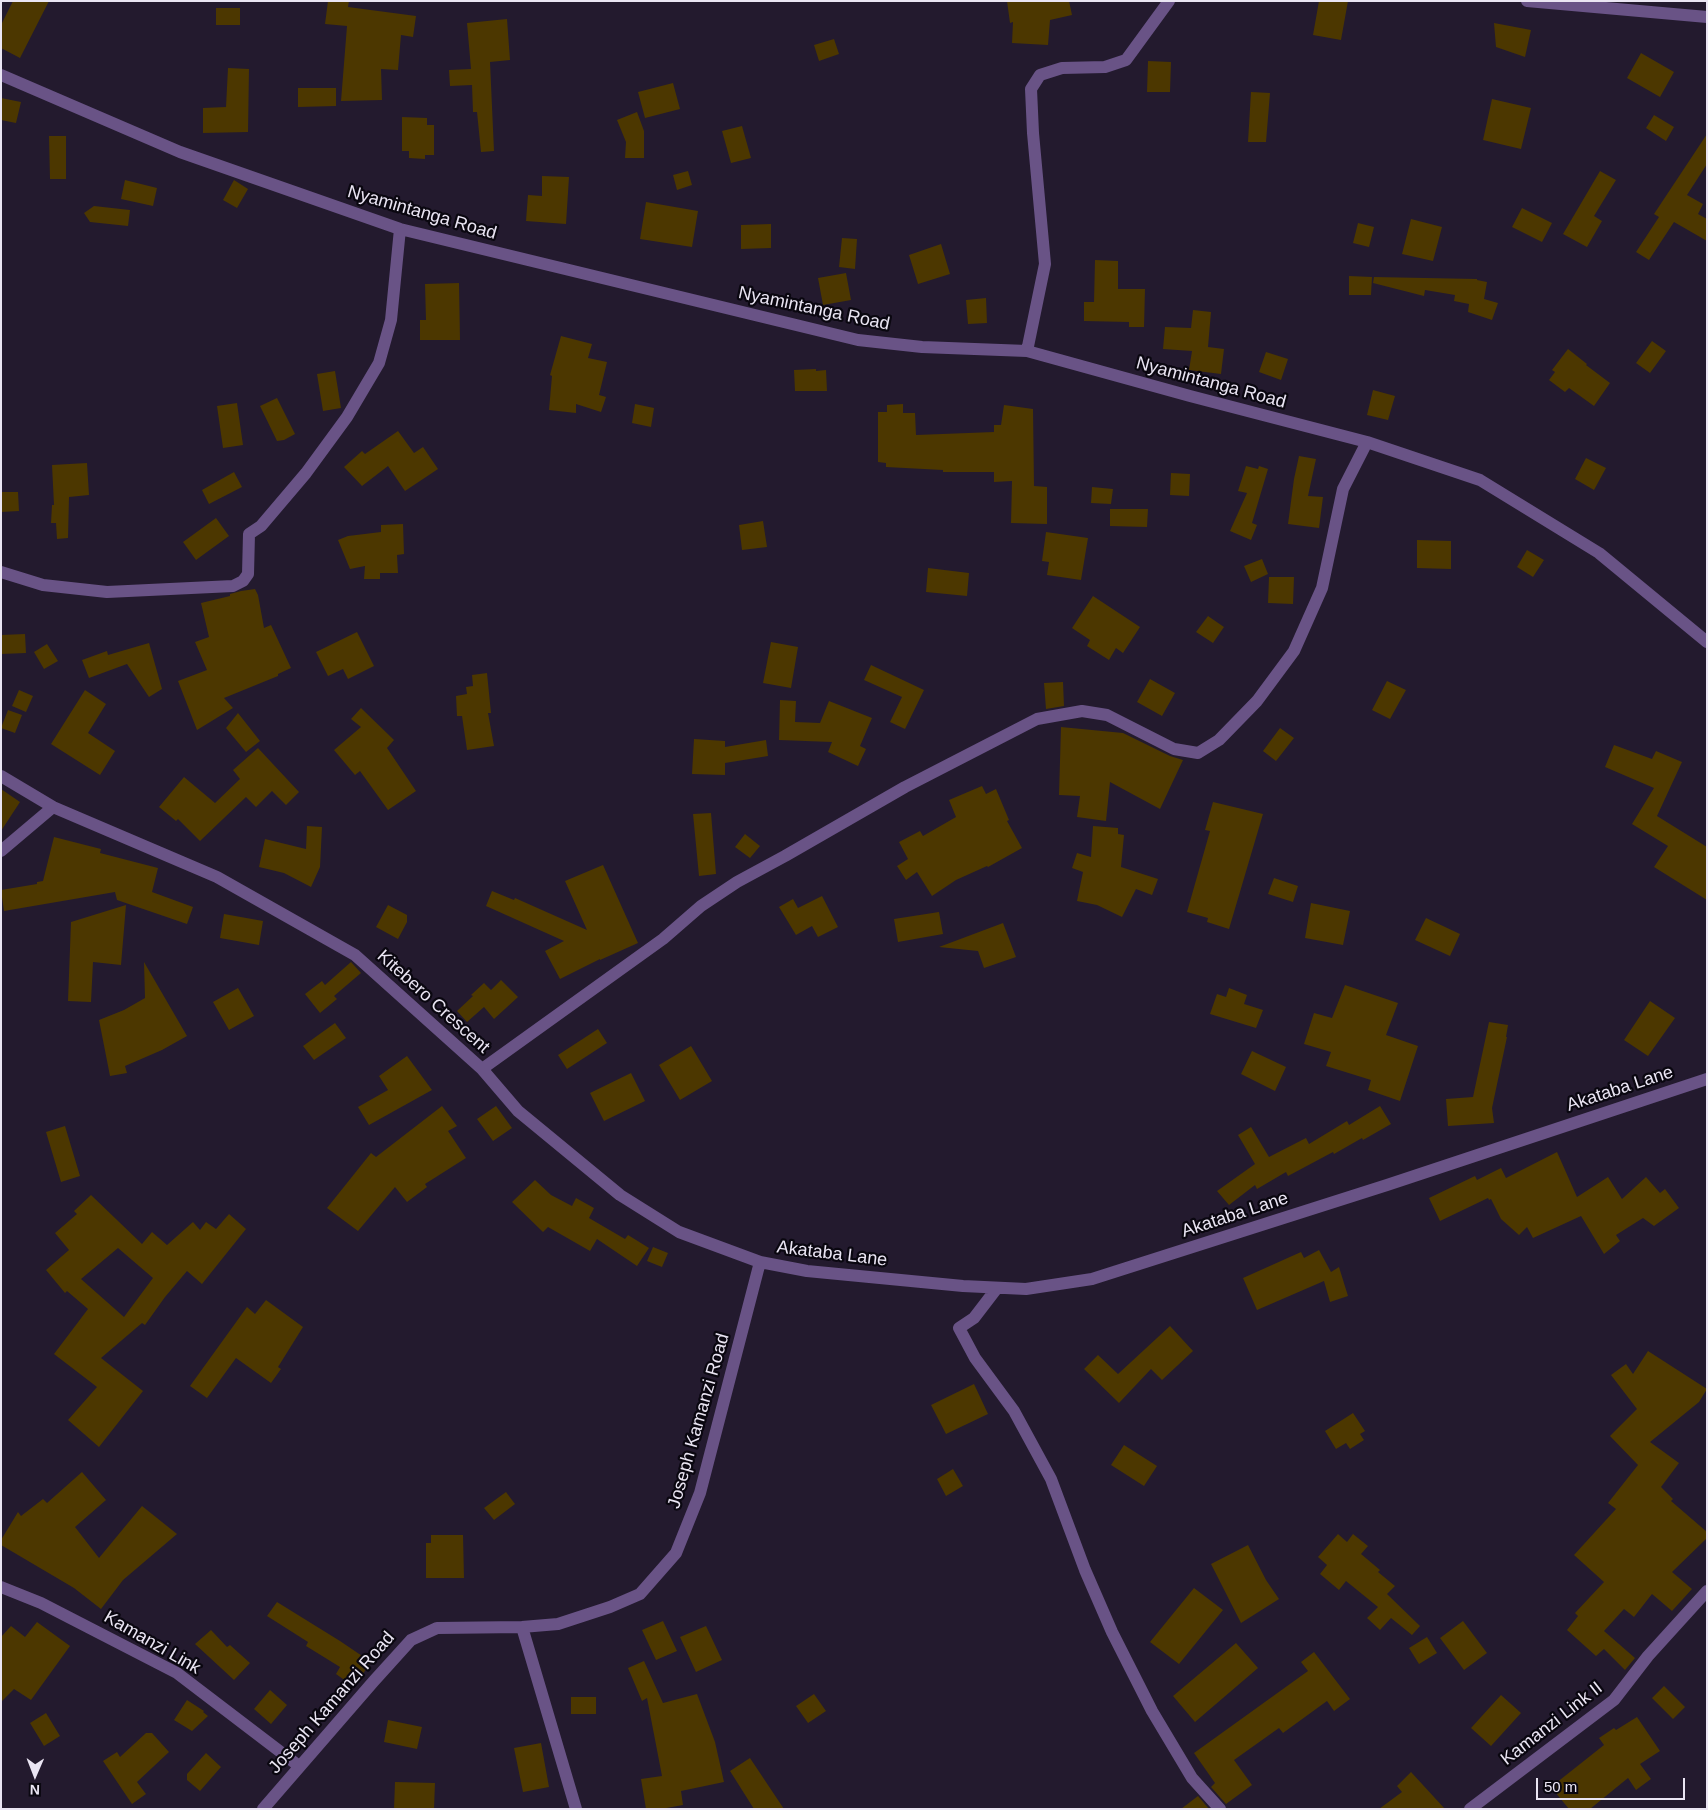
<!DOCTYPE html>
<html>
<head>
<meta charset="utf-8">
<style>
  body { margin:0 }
  #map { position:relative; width:1708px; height:1810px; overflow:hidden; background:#231a2e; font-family:Arial,sans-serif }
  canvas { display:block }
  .frame { position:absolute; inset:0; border:2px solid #eae5f3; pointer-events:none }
  .north { position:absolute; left:10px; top:1750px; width:50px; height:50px; -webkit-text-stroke:4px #0a0710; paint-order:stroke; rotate:181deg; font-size:14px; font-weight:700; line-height:20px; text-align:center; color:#eae5f3 }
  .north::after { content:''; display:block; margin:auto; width:18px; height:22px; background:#eae5f3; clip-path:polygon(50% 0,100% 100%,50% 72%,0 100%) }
  .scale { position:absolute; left:1536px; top:1778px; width:149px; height:22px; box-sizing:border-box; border:2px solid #eae5f3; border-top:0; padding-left:6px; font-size:15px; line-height:18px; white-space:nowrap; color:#eae5f3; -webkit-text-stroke:4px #0a0710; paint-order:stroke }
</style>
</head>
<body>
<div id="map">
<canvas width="1708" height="1810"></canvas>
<div class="frame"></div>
<div class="north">N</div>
<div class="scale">50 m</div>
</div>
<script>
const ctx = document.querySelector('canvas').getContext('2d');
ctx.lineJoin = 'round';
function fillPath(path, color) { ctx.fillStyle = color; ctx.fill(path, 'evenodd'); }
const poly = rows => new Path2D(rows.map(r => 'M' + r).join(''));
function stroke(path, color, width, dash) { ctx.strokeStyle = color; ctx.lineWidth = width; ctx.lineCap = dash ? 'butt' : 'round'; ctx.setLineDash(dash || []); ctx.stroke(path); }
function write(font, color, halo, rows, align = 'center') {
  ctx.font = font + ' Arial,sans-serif'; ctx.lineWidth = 4.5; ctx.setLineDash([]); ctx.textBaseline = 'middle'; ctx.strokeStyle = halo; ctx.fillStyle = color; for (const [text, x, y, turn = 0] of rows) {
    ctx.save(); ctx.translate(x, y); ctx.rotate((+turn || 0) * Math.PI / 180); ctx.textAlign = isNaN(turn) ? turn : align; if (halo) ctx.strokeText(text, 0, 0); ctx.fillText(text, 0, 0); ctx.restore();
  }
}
fillPath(poly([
  [13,1,49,1,20,58,1,48,1,25],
  [328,1,349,1,348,7,416,16,413,37,401,35,398,70,381,69,382,100,341,101,347,26,325,24],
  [1007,1,1069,1,1072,15,1050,20,1048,45,1012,43,1013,22,1010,23],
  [1319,1,1348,1,1341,40,1313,35],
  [216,8,240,8,240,25,216,25],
  [507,19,510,60,490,62,494,151,481,152,477,112,473,112,472,85,450,86,449,70,471,69,467,23],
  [1494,23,1531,30,1525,57,1496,47],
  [834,39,839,54,819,61,814,45],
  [1641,53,1674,72,1660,97,1627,78],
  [1148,61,1171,62,1170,92,1147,92],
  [228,68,249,69,248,132,203,133,203,108,226,107],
  [673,83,680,109,645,118,638,92],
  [298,88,336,88,336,106,298,107],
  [1251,92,1270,93,1266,142,1248,142],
  [1,98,21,102,16,123,1,120],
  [1492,99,1531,108,1521,149,1483,140],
  [637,112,644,131,644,158,625,158,626,142,617,120],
  [1654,115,1674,127,1666,141,1646,128],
  [402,117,427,118,427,125,434,125,434,155,425,155,425,159,409,158,409,151,402,151],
  [742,126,751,158,731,163,722,131],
  [1707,134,1707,164,1687,195,1703,204,1698,214,1707,219,1707,241,1674,222,1649,260,1636,252,1659,217,1654,214],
  [49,136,66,136,66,179,50,179],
  [688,171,692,185,677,190,673,175],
  [1600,171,1616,180,1594,216,1602,221,1587,247,1563,234],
  [542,176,569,177,566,224,526,221,528,195,542,196],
  [125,180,157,188,153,206,121,199],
  [234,180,248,189,237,208,223,200],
  [646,202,698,211,692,247,640,239],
  [94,206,130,210,128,226,90,222,84,213],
  [1522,208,1552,223,1542,242,1512,227],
  [1411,219,1442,227,1433,261,1402,254],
  [1358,223,1374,227,1369,247,1353,243],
  [771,224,771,248,741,249,741,225],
  [842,238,857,239,855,269,839,267],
  [941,244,950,274,918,284,909,255],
  [1095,260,1118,261,1118,289,1145,289,1144,327,1129,327,1129,322,1084,321,1084,302,1094,302],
  [846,273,851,300,823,305,818,278],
  [1349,276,1372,277,1371,295,1349,295],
  [1374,277,1477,279,1477,280,1487,282,1484,299,1498,303,1492,320,1468,312,1469,304,1454,301,1455,295,1425,290,1424,296,1373,283],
  [459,283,460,340,420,340,420,320,426,320,425,284],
  [986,298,987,323,968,324,966,300],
  [1193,310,1211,312,1208,347,1224,349,1221,374,1189,370,1192,351,1163,349,1165,327,1191,328],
  [561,336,592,344,588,358,607,362,599,395,606,397,601,412,576,404,576,413,549,410,552,376,550,375],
  [1652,341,1666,351,1650,373,1636,363],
  [1568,349,1587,364,1586,365,1610,383,1594,406,1569,388,1565,392,1549,380,1555,372,1552,370],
  [1266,352,1288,359,1281,380,1259,372],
  [816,369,816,371,826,370,827,391,795,391,794,370],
  [335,371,341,408,323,411,317,374],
  [1373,390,1395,396,1388,420,1367,415],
  [277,398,295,434,284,440,277,441,260,406],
  [237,403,243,445,223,448,217,406],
  [635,404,654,408,651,427,632,423],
  [903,404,903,413,915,413,916,435,994,432,994,425,1001,425,1004,405,1033,409,1034,486,1047,487,1047,524,1011,523,1012,481,994,482,994,472,943,472,943,470,886,467,886,463,878,462,878,412,887,412,887,405],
  [398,431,414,453,423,447,438,469,405,491,388,466,362,486,344,467,362,451,365,454],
  [1299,456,1316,459,1308,496,1323,497,1319,528,1288,524,1294,479],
  [1586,458,1606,468,1594,490,1575,479],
  [87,463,89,495,69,497,68,538,57,539,56,523,51,523,52,505,54,505,52,465],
  [1246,466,1258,469,1259,466,1268,469,1252,523,1257,525,1251,540,1230,531,1247,493,1238,491],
  [234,472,242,487,209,504,202,490],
  [1171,473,1190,474,1189,496,1170,495],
  [1092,487,1113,489,1111,504,1091,503],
  [1,492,18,492,19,511,1,512],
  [1110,509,1148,509,1147,527,1110,526],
  [216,518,229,536,196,560,183,542],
  [763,521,767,547,742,550,739,525],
  [403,524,404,554,397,555,398,573,380,573,380,579,364,579,365,566,350,569,338,540,348,536,381,532,381,525],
  [1046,532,1088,538,1081,580,1047,575,1049,562,1042,561],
  [1417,540,1451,541,1451,569,1417,568],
  [1527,550,1544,560,1533,577,1517,567],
  [1262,559,1268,574,1251,582,1244,566],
  [928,568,969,573,967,596,926,592],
  [1269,577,1294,577,1293,604,1268,603],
  [255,589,258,595,264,628,271,625,291,668,278,674,278,676,224,698,233,708,197,730,178,681,207,670,195,642,209,637,201,603,230,596,230,594,241,591],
  [1093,596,1140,627,1123,653,1116,648,1109,660,1087,646,1090,640,1072,628],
  [1208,616,1224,627,1213,643,1196,632],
  [357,632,374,666,348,679,343,669,328,676,316,652],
  [25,634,26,653,1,654,1,635],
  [771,642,798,647,791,688,763,683],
  [149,643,162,689,149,697,127,664,89,678,82,660,107,651,108,655],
  [47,644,58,661,44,669,34,652],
  [871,665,924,690,905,729,890,722,902,697,864,680],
  [487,673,491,713,488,713,494,746,467,750,462,716,457,716,456,696,467,694,466,687,473,686,472,675],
  [1150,679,1175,693,1162,716,1137,702],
  [1387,681,1406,690,1390,719,1372,710],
  [1063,682,1064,706,1046,709,1044,683],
  [19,690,33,696,26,712,12,706],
  [85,690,106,704,88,733,115,751,100,775,51,744],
  [780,700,796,701,795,722,820,723,829,701,872,718,860,746,866,749,858,766,828,752,832,742,779,740],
  [361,708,394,740,387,748,416,791,388,810,360,771,355,775,334,750,361,727,351,719],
  [8,710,22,715,15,733,1,728],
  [238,713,260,741,246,752,226,728],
  [1061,727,1123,733,1170,756,1183,760,1160,809,1110,782,1106,821,1077,817,1080,796,1059,795],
  [1280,728,1294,738,1276,761,1263,751],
  [694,739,725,741,725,747,766,740,768,756,725,763,725,775,692,774],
  [1614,745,1652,759,1656,751,1682,762,1657,816,1707,847,1707,900,1654,867,1668,846,1632,824,1654,788,1605,767],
  [258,748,299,792,286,805,272,791,256,807,246,797,200,841,178,819,176,821,159,807,184,777,215,803,240,779,233,770],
  [982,786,986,794,996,789,1009,820,1007,821,1022,848,988,867,987,866,956,880,932,896,917,872,906,880,897,866,908,859,899,842,920,831,923,836,956,817,949,800],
  [1,789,20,802,1,831],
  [1213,802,1263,814,1229,929,1207,922,1208,918,1187,912,1210,831,1205,830],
  [711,813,716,874,699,876,693,814],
  [307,826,322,827,320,867,311,887,284,873,259,867,265,839,306,849],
  [1093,826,1118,828,1118,834,1124,835,1121,867,1158,879,1152,895,1136,889,1122,917,1097,905,1077,901,1083,872,1072,868,1077,853,1091,857],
  [745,834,760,846,750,858,735,847],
  [54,837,101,849,100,853,158,868,152,892,193,907,187,924,117,900,115,892,4,911,1,890,37,884,37,882,43,881],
  [603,865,638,943,600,960,600,959,560,979,545,951,564,941,486,906,492,891,514,900,515,898,587,930,565,881],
  [1274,878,1298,886,1293,902,1268,894],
  [822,896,838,927,818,937,812,926,796,935,779,907,793,899,798,908],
  [1311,903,1350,911,1343,945,1305,938],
  [126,905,121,965,93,962,91,1002,68,1001,71,922],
  [388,905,407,915,407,922,398,939,376,927],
  [939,912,943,934,898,942,894,919],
  [224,914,263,921,259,945,220,938],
  [1426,918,1460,934,1450,956,1415,940],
  [1003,923,1016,957,984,968,978,951,939,947],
  [144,962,187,1036,162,1050,125,1066,127,1073,110,1076,99,1020,124,1010,145,998],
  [351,962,361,973,334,996,337,999,320,1013,305,994,322,981,325,985],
  [501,980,518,997,494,1019,484,1007,467,1022,457,1011,473,996,471,995,484,983,491,990],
  [1345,985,1398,1003,1386,1035,1418,1046,1400,1101,1368,1090,1371,1080,1326,1066,1331,1052,1304,1044,1314,1013,1332,1018],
  [238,988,254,1016,229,1030,213,1002],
  [1229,988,1247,995,1244,1004,1263,1010,1256,1028,1210,1014,1217,994,1226,997],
  [1650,1001,1675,1018,1648,1056,1624,1040],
  [1489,1022,1508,1025,1506,1037,1507,1037,1492,1108,1494,1123,1448,1126,1446,1099,1473,1097],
  [335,1023,346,1038,314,1060,303,1046],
  [598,1029,607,1043,567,1069,558,1055],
  [691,1046,712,1081,680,1100,659,1065],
  [1252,1051,1286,1067,1275,1091,1241,1074],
  [407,1056,432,1090,369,1125,358,1107,388,1090,379,1076],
  [631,1073,645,1101,604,1121,590,1093],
  [442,1106,457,1126,448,1131,466,1158,425,1184,427,1187,407,1202,395,1187,358,1231,327,1208,371,1153,376,1157],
  [496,1106,512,1128,493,1141,477,1119],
  [1380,1106,1391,1124,1363,1140,1362,1138,1334,1154,1333,1152,1288,1176,1286,1172,1257,1189,1255,1185,1229,1205,1217,1191,1255,1164,1238,1135,1251,1127,1269,1157,1306,1138,1309,1144,1347,1121,1349,1125],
  [65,1126,80,1176,61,1182,46,1132],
  [1557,1152,1577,1197,1608,1177,1622,1199,1646,1177,1660,1193,1665,1189,1679,1208,1654,1226,1643,1218,1616,1235,1620,1241,1604,1254,1581,1216,1533,1238,1527,1227,1519,1235,1501,1219,1491,1199,1489,1200,1488,1198,1440,1221,1429,1198,1475,1176,1477,1180,1501,1168,1506,1178],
  [535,1180,551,1195,572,1206,576,1198,594,1208,589,1218,625,1239,628,1235,649,1248,637,1266,597,1239,590,1251,548,1227,543,1232,512,1202],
  [91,1195,142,1244,152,1232,167,1245,193,1222,200,1230,206,1222,216,1229,229,1214,246,1229,202,1284,187,1271,165,1297,145,1325,142,1323,101,1358,143,1391,99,1447,68,1420,97,1387,54,1354,88,1309,67,1291,65,1293,46,1270,69,1250,55,1233,77,1214,74,1211],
  [118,1248,153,1278,124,1317,81,1279],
  [653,1247,668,1253,662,1267,647,1261],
  [1319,1250,1331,1272,1339,1267,1348,1296,1330,1302,1324,1281,1257,1310,1243,1278,1301,1252,1304,1258],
  [266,1300,303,1327,278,1367,281,1369,271,1383,236,1358,207,1398,190,1386,247,1307,255,1314],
  [1170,1326,1193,1351,1162,1380,1151,1369,1119,1403,1084,1369,1098,1355,1118,1374],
  [1648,1351,1707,1389,1699,1402,1650,1442,1679,1463,1661,1487,1673,1499,1671,1501,1707,1532,1707,1538,1672,1572,1692,1589,1672,1611,1652,1594,1634,1617,1624,1609,1604,1631,1635,1658,1625,1670,1604,1649,1596,1656,1567,1630,1578,1616,1575,1613,1604,1582,1574,1555,1616,1509,1608,1503,1638,1465,1610,1436,1637,1409,1611,1375,1626,1364,1633,1374],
  [974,1384,988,1414,946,1434,931,1405],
  [1353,1413,1365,1431,1360,1434,1364,1440,1350,1449,1346,1443,1336,1449,1325,1431],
  [1124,1445,1157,1466,1144,1486,1111,1465],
  [953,1469,963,1486,946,1496,937,1479],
  [82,1472,106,1500,75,1527,99,1558,142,1506,177,1534,123,1580,101,1609,74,1588,1,1545,1,1540,18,1512,21,1516,43,1499,47,1503],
  [506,1492,515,1504,494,1520,484,1508],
  [1338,1534,1347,1542,1353,1534,1368,1546,1361,1554,1380,1570,1378,1572,1395,1586,1387,1594,1420,1626,1412,1635,1391,1618,1380,1630,1367,1618,1378,1607,1346,1581,1339,1590,1320,1574,1327,1565,1318,1557],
  [431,1535,463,1535,464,1578,426,1578,426,1543,431,1543],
  [1248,1545,1266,1580,1279,1599,1241,1623,1211,1564],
  [1194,1588,1223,1610,1179,1664,1150,1642],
  [277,1602,340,1641,371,1662,354,1687,336,1674,340,1667,306,1646,308,1642,267,1616],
  [663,1621,677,1651,656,1660,642,1630],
  [1463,1621,1487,1653,1464,1670,1440,1638],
  [37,1622,70,1646,31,1700,14,1689,1,1702,1,1637,11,1626,25,1637],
  [706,1626,722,1660,696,1672,680,1637],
  [211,1630,227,1647,230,1645,250,1663,234,1680,195,1644],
  [1427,1637,1437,1653,1419,1664,1409,1648],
  [1236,1643,1258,1668,1195,1722,1173,1696],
  [1314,1652,1350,1699,1334,1711,1327,1701,1283,1733,1279,1728,1234,1760,1252,1785,1226,1804,1211,1787,1215,1783,1194,1753,1308,1671,1301,1662],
  [644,1661,663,1703,697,1694,715,1742,724,1782,681,1791,683,1805,661,1809,646,1809,641,1779,662,1776,647,1698,642,1701,628,1668],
  [1664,1686,1685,1707,1673,1719,1652,1698],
  [270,1690,287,1705,271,1724,254,1709],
  [814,1694,826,1711,808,1723,796,1706],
  [1501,1695,1521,1713,1491,1746,1471,1728],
  [571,1697,596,1697,596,1714,571,1714],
  [187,1700,204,1711,203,1712,208,1716,192,1731,174,1720],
  [46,1713,60,1736,44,1746,30,1723],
  [1637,1717,1660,1751,1640,1764,1651,1779,1636,1790,1628,1778,1590,1809,1569,1809,1551,1787,1604,1745,1599,1738,1614,1728,1616,1730],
  [388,1720,422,1727,417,1749,384,1742],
  [146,1733,152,1733,169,1752,137,1782,146,1794,132,1804,103,1761,117,1752,120,1757],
  [541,1743,549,1787,523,1792,514,1748],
  [206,1753,221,1767,200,1791,187,1780,187,1774],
  [750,1758,784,1809,754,1809,730,1771],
  [1411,1772,1445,1809,1379,1809,1402,1792,1397,1786],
  [395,1782,435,1783,434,1809,394,1809],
  [1198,1796,1209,1809,1181,1809]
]), '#4c3700');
stroke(poly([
  [1527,1,1707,17],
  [1,75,180,152,400,229,858,340,922,347,1027,351,1190,396,1367,442,1480,480,1599,553,1707,642],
  [1027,351,1045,264,1033,133,1031,89,1040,75,1062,68,1105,67,1126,60,1169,1],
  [1,572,43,585,107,592,233,586,243,581,248,574,249,534,261,526,306,473,347,417,379,363,391,320,400,229],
  [1,776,53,807,217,877,355,955,482,1069,518,1111,620,1195,679,1232,760,1262,807,1271,963,1286,1026,1289,1092,1279,1387,1185,1707,1079],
  [1,851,53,807],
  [482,1069,663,939,701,906,737,882,785,856,905,787,1037,719,1082,711,1107,715,1174,749,1198,753,1219,740,1257,701,1294,651,1322,588,1343,489,1367,442],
  [997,1288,974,1318,959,1328,975,1358,1014,1411,1051,1479,1085,1570,1112,1632,1152,1711,1192,1778,1220,1809],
  [1,1587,41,1603,177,1673,299,1766],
  [522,1627,576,1809],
  [263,1809,373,1682,411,1640,437,1628,522,1627,558,1624,610,1607,640,1594,676,1553,700,1493,760,1262],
  [1470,1809,1614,1700,1648,1656,1707,1591]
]), '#695386', 12);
write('18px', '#eae5f3', '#0a0710', [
  ["Nyamintanga Road",422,213,16],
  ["Nyamintanga Road",814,309,12],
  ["Nyamintanga Road",1211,383,15],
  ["Kitebero Crescent",433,1002,42],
  ["Akataba Lane",1620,1089,-18],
  ["Akataba Lane",1235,1215,-18],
  ["Akataba Lane",832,1254,7],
  ["Joseph Kamanzi Road",699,1421,-74],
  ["Kamanzi Link",152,1643,30],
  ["Joseph Kamanzi Road",332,1703,-49],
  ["Kamanzi Link II",1552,1724,-38]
]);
</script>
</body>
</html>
